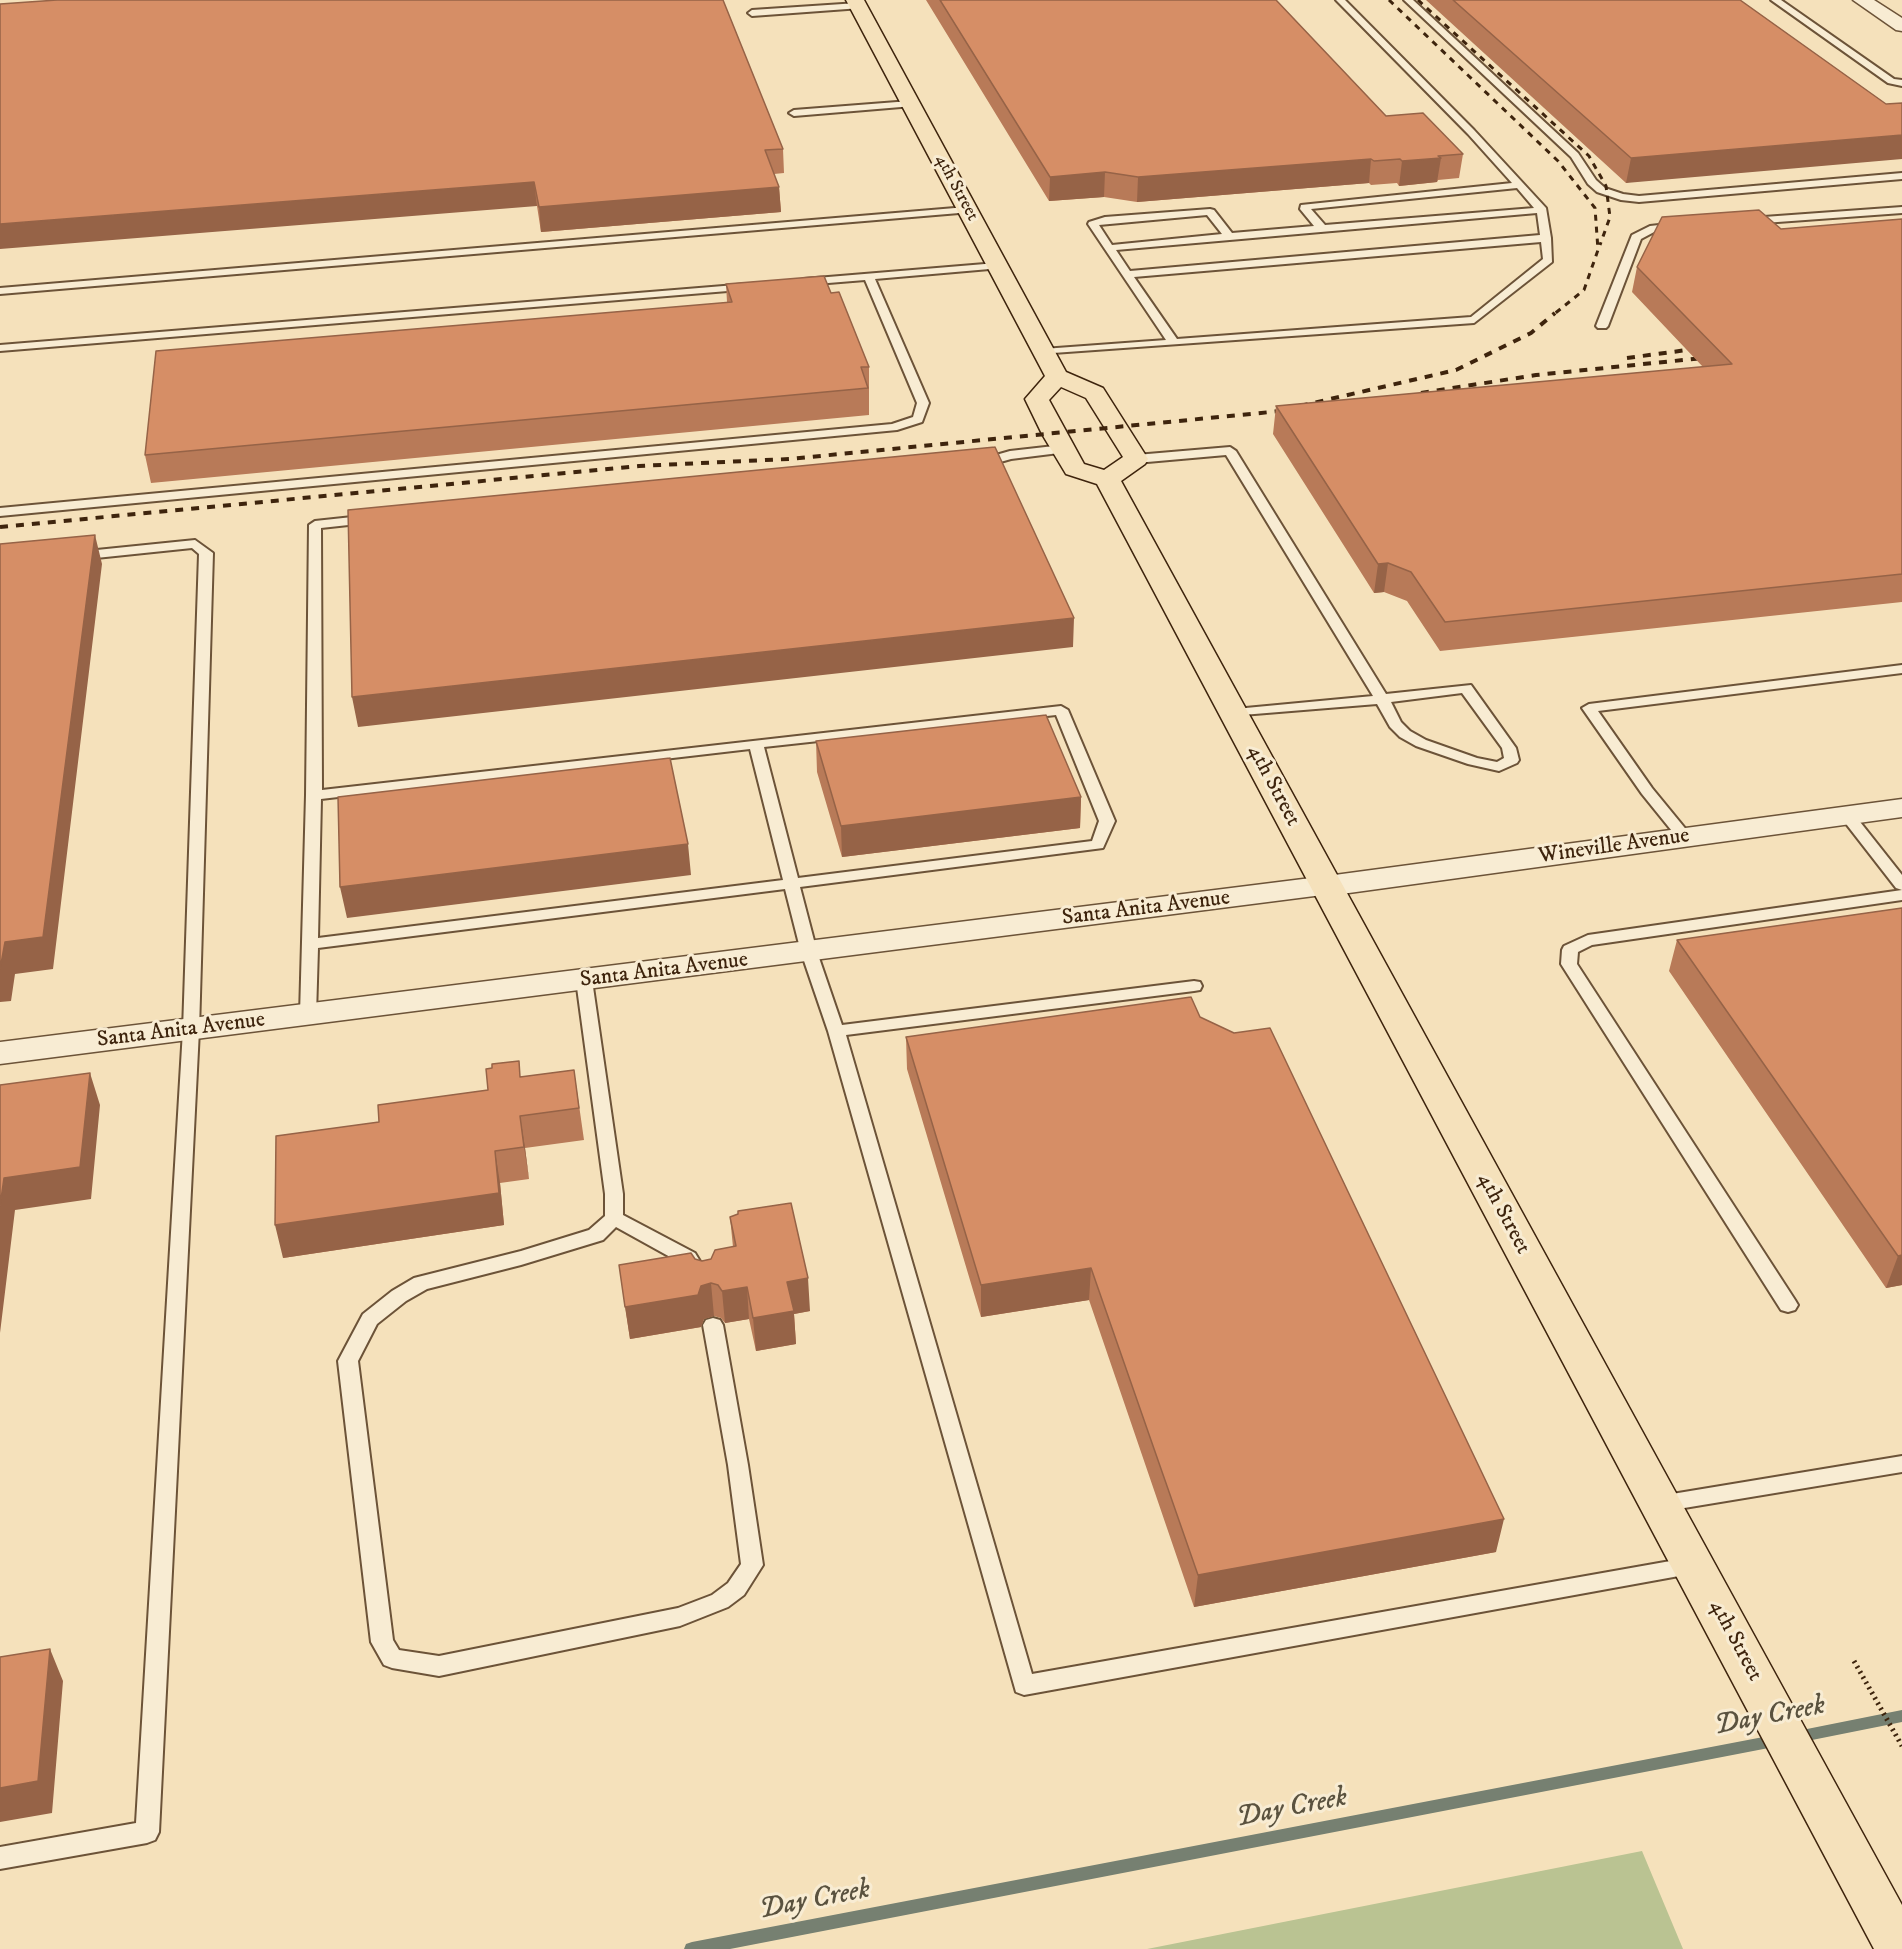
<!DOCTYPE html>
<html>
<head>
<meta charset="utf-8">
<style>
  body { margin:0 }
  canvas { display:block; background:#f5e1bb }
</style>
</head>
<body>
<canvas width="1902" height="1949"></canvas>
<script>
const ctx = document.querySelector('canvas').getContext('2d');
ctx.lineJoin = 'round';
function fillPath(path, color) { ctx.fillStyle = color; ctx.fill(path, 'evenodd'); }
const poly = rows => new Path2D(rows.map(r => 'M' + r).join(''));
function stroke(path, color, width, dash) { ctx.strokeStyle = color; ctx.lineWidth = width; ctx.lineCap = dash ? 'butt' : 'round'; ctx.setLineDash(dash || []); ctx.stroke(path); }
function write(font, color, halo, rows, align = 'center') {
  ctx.font = font + ' "IM FELL DW Pica",serif'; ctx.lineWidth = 6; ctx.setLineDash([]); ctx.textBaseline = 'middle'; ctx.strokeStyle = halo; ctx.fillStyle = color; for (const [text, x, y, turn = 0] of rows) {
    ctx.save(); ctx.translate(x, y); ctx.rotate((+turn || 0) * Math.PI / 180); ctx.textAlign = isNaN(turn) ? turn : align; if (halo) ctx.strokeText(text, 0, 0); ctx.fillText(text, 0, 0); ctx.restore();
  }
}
fillPath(poly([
  [1642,1851,1683,1949,1147,1949]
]), '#bac392');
fillPath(poly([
  [1902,1710,1902,1722,1797,1743,1792,1742,1790,1737,1792,1732,1902,1710],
  [1779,1734,1784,1735,1786,1740,1784,1745,1779,1746,730,1949,684,1949,686,1944,692,1942,1779,1734]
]), '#768071');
const service = poly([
  [1336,0,1345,0,1474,130,1546,208,1551,238,1552,262,1474,323,1039,354,1039,350,1043,349,1166,340,1088,224,1089,222,1105,217,1210,209,1214,210,1232,233,1314,226,1300,209,1301,205,1512,183,1468,134,1336,0],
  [1517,188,1534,208,1325,225,1311,209,1517,188],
  [1537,213,1540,235,1130,271,1116,250,1537,213],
  [1207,215,1222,234,1112,245,1099,225,1207,215],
  [1541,242,1543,259,1471,317,1177,339,1134,277,1541,242],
  [1404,0,1413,0,1578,153,1596,180,1605,188,1623,194,1639,196,1902,173,1902,179,1639,202,1621,200,1597,192,1588,184,1571,157,1404,0],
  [1771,0,1781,0,1894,79,1902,80,1902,86,1888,83,1771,0],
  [858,3,861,4,861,8,752,16,748,13,752,10,858,3],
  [910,101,915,104,913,106,794,116,789,113,794,110,910,101],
  [967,207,972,210,971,212,0,294,0,288,967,207],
  [1902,207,1902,213,1750,224,1745,221,1750,218,1902,207],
  [1677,223,1681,224,1681,228,1656,231,1641,239,1608,326,1606,328,1598,328,1596,326,1632,235,1650,226,1677,223],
  [997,263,1001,264,1001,268,875,279,929,403,922,422,897,430,0,516,0,508,892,424,913,417,917,403,865,280,804,285,799,282,804,279,997,263],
  [748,284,753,287,752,289,0,351,0,345,748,284],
  [1063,445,1069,449,1067,452,1011,459,979,468,973,464,975,461,1010,451,1063,445],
  [1230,447,1236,451,1386,694,1471,685,1516,748,1519,760,1517,763,1499,771,1468,764,1416,746,1400,737,1390,727,1377,704,1230,716,1228,713,1235,709,1373,696,1226,455,1136,463,1130,459,1136,455,1230,447],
  [1462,693,1502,748,1504,758,1497,762,1477,758,1426,740,1410,731,1401,722,1391,702,1462,693],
  [371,515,377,519,376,522,321,528,322,790,1061,706,1068,710,1115,821,1103,848,800,887,817,952,842,1025,1194,981,1200,982,1202,986,1200,990,1194,991,846,1035,1032,1674,1693,1557,1701,1560,1704,1566,1701,1572,1024,1695,1016,1692,828,1031,801,952,785,889,318,948,316,1015,314,1019,308,1021,302,1019,300,1015,306,795,309,525,315,521,371,515],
  [1056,715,1099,821,1092,841,798,878,764,747,1056,715],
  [750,749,783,880,318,938,321,799,750,749],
  [195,540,213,553,199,1030,159,1832,155,1840,147,1843,0,1869,0,1847,136,1823,183,1030,199,554,192,548,77,560,70,556,77,552,195,540],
  [1902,665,1902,673,1598,711,1652,788,1693,838,1685,843,1680,841,1642,794,1582,708,1589,704,1902,665],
  [1848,811,1853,813,1902,875,1902,890,1896,888,1840,816,1848,811],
  [1902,890,1902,900,1592,945,1578,952,1577,964,1795,1300,1798,1305,1795,1310,1788,1312,1781,1310,1561,964,1562,950,1564,946,1588,935,1902,890],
  [584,975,590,976,592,980,623,1194,623,1215,695,1253,706,1271,704,1276,697,1278,690,1276,681,1263,616,1227,603,1240,521,1265,427,1289,406,1301,377,1324,358,1361,393,1640,399,1650,439,1656,678,1608,712,1595,728,1583,741,1564,728,1465,703,1325,706,1320,713,1318,720,1320,723,1325,748,1465,763,1565,744,1595,728,1607,680,1626,439,1676,392,1668,384,1665,371,1642,338,1361,363,1314,392,1291,414,1278,521,1251,589,1230,605,1216,605,1194,576,980,578,976,584,975],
  [1902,1456,1902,1472,1660,1512,1653,1510,1650,1504,1653,1498,1660,1496,1902,1456]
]);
const minor = poly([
  [1853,0,1874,0,1902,18,1902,31,1896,30,1853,0],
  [1902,799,1902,817,1327,896,1316,893,1311,886,1316,879,1327,876,1902,799]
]);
const tertiary = poly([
  [1327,876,1338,879,1343,886,1338,893,0,1064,0,1042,1327,876]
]);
const primary = poly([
  [846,0,864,0,1066,372,1103,388,1148,459,1145,464,1121,481,1902,1905,1902,1949,1874,1949,1097,484,1066,474,1042,434,1025,399,1045,376,846,0],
  [1061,387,1086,398,1123,457,1104,470,1084,464,1049,400,1061,387]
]);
stroke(service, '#6c5338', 4);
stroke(minor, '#6c5338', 3);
stroke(tertiary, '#6c5338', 3);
stroke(primary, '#3e240d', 3);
stroke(poly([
  [1854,1661,1902,1746]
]), '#3e240d', 5, [2, 4]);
fillPath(service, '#f8ecd3');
fillPath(minor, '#f8ecd3');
fillPath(tertiary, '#f8ecd3');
fillPath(primary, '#f5e1bb');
stroke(poly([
  [1389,0,1558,161,1595,208,1598,250,1584,290,1553,315],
  [1418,0,1589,156,1606,186,1610,217,1600,245]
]), '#3e240d', 3, [6, 6]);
stroke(poly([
  [1627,358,1702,348],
  [1421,393,1536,375,1713,357],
  [1300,406,1456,370,1531,333,1555,313],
  [0,527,639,466,789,459,1291,410]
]), '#3e240d', 4, [8, 8]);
fillPath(poly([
  [926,0,1276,0,1386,116,1463,154,1459,178,1438,180,1437,182,1399,186,1397,183,1371,185,1369,183,1137,202,1104,197,1049,201],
  [1426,0,1740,0,1886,104,1626,183],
  [0,4,783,149,784,173,774,174,779,187,781,212,541,232,537,206],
  [1902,219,1902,602,1440,651,1407,601,1384,592,1374,593,1273,434,1276,406,1703,367,1632,292,1637,267,1781,229],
  [726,284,831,293,869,367,869,415,151,483,145,455,727,302],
  [816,741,1081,797,1080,828,842,857,817,772],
  [1902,908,1902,1285,1886,1288,1669,971,1677,940],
  [1200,1017,1496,1552,1194,1607,1089,1300,981,1317,907,1069,906,1037],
  [574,1070,584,1140,525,1148,529,1179,500,1183,504,1225,283,1258,379,1122,488,1090,521,1077],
  [730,1217,810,1311,794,1314,796,1344,756,1351,749,1319,725,1323,721,1318,714,1316,704,1319,701,1327,630,1339,619,1265,695,1259,702,1261,711,1259,733,1247]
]), '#b87a58');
fillPath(poly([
  [1902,135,1902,159,1626,183,1631,158],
  [1441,158,1437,182,1399,186,1402,161],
  [1371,159,1369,183,1137,202,1138,177],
  [1105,172,1104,197,1049,201,1050,177],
  [534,182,537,206,0,249,0,224],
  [779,187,781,212,541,232,539,207],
  [95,535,102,564,53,969,15,974,11,1001,0,1002,0,969,5,942],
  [1388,563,1384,592,1374,593,1378,564],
  [1074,618,1073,647,358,727,352,697],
  [1081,797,1080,828,842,857,841,826],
  [688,844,691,875,347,918,340,887],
  [90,1073,100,1105,91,1199,15,1210,0,1333,0,1206,4,1178],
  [520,1116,525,1148,529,1179,524,1147],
  [495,1151,500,1183,504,1225,283,1258,275,1225],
  [1902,1255,1902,1285,1886,1288,1898,1256],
  [1091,1268,1089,1300,981,1317,981,1285],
  [808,1278,810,1311,794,1314,796,1344,756,1351,753,1318,787,1282],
  [711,1283,714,1316,704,1319,701,1327,630,1339,625,1307],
  [747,1287,749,1319,725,1323,722,1291],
  [1504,1519,1496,1552,1194,1607,1198,1575],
  [50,1649,63,1681,52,1813,0,1822,0,1788]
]), '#966347');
const building = poly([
  [57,0,723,0,783,149,765,150,779,187,539,207,534,182,0,224,0,4,57,0],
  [940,0,1276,0,1386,116,1423,113,1463,154,1438,156,1441,158,1402,161,1400,159,1374,161,1371,159,1138,177,1105,172,1050,177,940,0],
  [1453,0,1740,0,1886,104,1902,103,1902,135,1631,158,1453,0],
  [1759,210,1781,229,1902,219,1902,574,1445,622,1411,572,1388,563,1378,564,1276,406,1732,364,1637,267,1662,217,1759,210],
  [824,276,831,293,839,292,869,367,861,367,868,388,145,455,156,351,732,302,726,284,824,276],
  [995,447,1074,618,352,697,348,510,995,447],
  [95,535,43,937,5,942,0,969,0,544,95,535],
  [1046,715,1081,797,841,826,816,741,1046,715],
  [670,758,688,844,340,887,338,797,670,758],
  [1902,908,1902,1255,1898,1256,1677,940,1902,908],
  [1191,997,1200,1017,1234,1033,1270,1028,1504,1519,1198,1575,1091,1268,981,1285,906,1037,1191,997],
  [519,1061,520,1077,574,1070,579,1108,520,1116,524,1147,495,1151,499,1193,275,1225,276,1136,379,1122,378,1105,488,1090,486,1069,492,1068,492,1064,519,1061],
  [90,1073,80,1167,4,1178,0,1206,0,1085,90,1073],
  [791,1203,808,1278,787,1282,794,1311,753,1318,747,1287,722,1291,718,1285,711,1283,701,1286,698,1295,625,1307,619,1265,691,1253,695,1259,702,1261,711,1259,715,1250,736,1246,730,1217,738,1214,738,1211,791,1203],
  [50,1649,38,1781,0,1788,0,1657,50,1649]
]);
fillPath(building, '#d68e66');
stroke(building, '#966347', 1.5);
write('18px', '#3e240d', '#f8ecd3', [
  ["4th Street",956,188,62]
]);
write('22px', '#3e240d', '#f8ecd3', [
  ["4th Street",1273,786,62],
  ["Wineville Avenue",1614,847,-8],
  ["Santa Anita Avenue",1146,909,-7],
  ["Santa Anita Avenue",664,971,-7],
  ["Santa Anita Avenue",181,1031,-7],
  ["4th Street",1503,1214,62],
  ["4th Street",1735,1641,62]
]);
write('italic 28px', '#5a523f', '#f8ecd3', [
  ["Day Creek",1770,1717,-11],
  ["Day Creek",1292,1809,-11],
  ["Day Creek",815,1901,-11]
]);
</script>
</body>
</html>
